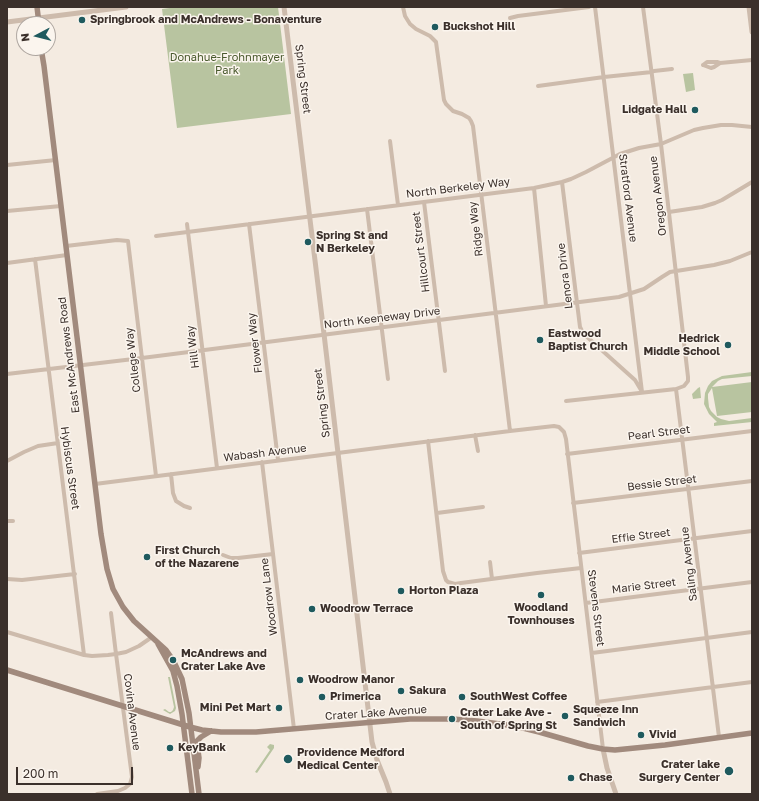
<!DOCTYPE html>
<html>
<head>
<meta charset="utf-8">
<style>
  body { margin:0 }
  #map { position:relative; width:759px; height:801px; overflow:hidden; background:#f4ebe1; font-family:"Golos Text",sans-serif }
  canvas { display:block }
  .frame { position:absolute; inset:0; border:8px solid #3b302b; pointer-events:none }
  .north { position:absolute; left:16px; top:16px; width:40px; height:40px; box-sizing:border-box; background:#fbf5ee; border:1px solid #aea6a0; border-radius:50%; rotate:263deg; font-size:11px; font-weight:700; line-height:16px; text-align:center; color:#3b302b }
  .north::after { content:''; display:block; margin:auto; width:14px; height:18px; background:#1f5a5e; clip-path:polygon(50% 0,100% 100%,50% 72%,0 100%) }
  .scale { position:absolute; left:16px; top:767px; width:117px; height:18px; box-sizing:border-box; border:2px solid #3b302b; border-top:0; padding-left:5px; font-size:12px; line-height:14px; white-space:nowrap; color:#3b302b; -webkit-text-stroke:3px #fbf5ee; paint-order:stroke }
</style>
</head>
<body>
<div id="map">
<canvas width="759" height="801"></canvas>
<div class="frame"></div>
<div class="north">N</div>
<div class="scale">200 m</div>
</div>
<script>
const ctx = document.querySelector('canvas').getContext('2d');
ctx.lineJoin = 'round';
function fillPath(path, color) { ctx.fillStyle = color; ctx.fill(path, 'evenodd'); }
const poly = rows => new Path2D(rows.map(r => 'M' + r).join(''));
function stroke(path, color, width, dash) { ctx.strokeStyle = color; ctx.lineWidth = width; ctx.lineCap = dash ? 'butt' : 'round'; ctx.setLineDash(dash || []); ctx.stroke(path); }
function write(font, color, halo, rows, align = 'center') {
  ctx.font = font + ' "Golos Text",sans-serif'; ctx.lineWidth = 3; ctx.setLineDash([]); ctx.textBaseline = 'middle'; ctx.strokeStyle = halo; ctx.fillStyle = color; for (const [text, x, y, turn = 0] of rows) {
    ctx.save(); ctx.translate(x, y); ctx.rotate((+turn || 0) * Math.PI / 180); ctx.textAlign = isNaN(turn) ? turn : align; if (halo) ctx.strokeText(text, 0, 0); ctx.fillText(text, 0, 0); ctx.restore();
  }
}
fillPath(poly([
  [177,7,278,7,291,114,177,128,162,9],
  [693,73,695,90,686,92,683,74],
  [752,372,752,376,722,379,718,381,712,387,752,382,752,412,717,416,712,388,708,394,708,398,709,407,711,411,717,417,721,419,729,421,752,418,752,422,714,426,714,423,717,422,709,414,704,404,705,393,708,386,712,381,722,376],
  [700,387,701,398,693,399,692,394,698,388],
  [168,677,170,677,176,708,175,711,170,714,163,710,165,709,169,712,171,712,173,710,174,707],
  [270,744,274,745,274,748,257,773,255,772,270,750,267,747]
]), '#b8c4a0');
stroke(poly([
  [403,7,405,16,410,24,416,29,430,36,436,42,444,100,446,104,453,111,462,114,469,118,471,121,473,126,510,431],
  [595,7,642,392],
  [510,18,518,16,589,7],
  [703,65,707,62,717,62,720,63,752,60],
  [703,65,711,68,714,67,720,63],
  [538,86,604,77,652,72,654,71,672,69],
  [390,141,398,205],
  [7,165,56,160],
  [562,182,580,327,582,331,586,336,635,380,641,390],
  [534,188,546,306],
  [424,202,445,371],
  [367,209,388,379],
  [7,211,61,206],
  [669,212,702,207,715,203,722,200,752,182],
  [187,224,217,468],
  [249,224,278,460],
  [156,236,534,188,562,182,571,179,586,172,620,154,639,148,661,144,694,130,703,128,721,125,732,125,752,127],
  [66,246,117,240,128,241,156,476],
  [35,259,84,655],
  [7,263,67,255],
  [7,374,142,358,619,297,644,289,662,277,670,272,714,265,730,261,752,252],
  [676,389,719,737],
  [566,401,676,389,684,386,688,381,688,377,661,144,643,7],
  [475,435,478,451],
  [428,441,443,571,446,580,448,582,455,584,461,583,537,573,581,568],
  [567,454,752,431],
  [7,461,24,452,38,446,58,443],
  [262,462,294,729],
  [171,474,173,493,176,501,184,506,190,508],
  [95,484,510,431,554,426,559,427,564,432,566,439,603,749],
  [573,503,752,481],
  [437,513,483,507],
  [7,521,13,521],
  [579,553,752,531],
  [223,555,231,558,238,558,273,554],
  [490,562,492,579],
  [7,579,22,580,75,574],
  [586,603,752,582],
  [7,632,84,655,92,656,108,655,116,654,126,652,139,646,152,637],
  [592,653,752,632],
  [597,702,752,682],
  [97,794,118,791,125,788,130,784,132,777,116,654,111,613]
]), '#cdbbac', 4);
stroke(poly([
  [284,7,324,334,372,742,377,760,386,782,390,794],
  [749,7,752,32],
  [7,22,126,7],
  [603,749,607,768,616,794]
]), '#cdbbac', 5);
stroke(poly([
  [37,7,39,24],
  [41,48,44,66,101,534,107,569,113,589,123,607,134,621,166,650,173,660,182,679,189,713,199,794],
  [158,644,173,671,177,686,182,714,192,794],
  [7,670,190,727,202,730,221,732,256,732,410,719,452,719,477,721,515,726,539,732,588,746,603,749,615,750,665,745,752,733],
  [198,767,199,758,197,744,197,741,201,737,211,731]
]), '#a18a7d', 5.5);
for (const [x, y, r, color] of [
  [82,20,4,"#1f5a5e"],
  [435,27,4,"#1f5a5e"],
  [695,110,4,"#1f5a5e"],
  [308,242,4,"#1f5a5e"],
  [540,340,4,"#1f5a5e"],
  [728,345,4,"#1f5a5e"],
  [147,557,4,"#1f5a5e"],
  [401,591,4,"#1f5a5e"],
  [541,595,4,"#1f5a5e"],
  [312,609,4,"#1f5a5e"],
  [173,660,4,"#1f5a5e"],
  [300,680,4,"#1f5a5e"],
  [401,691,4,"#1f5a5e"],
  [322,697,4,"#1f5a5e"],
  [462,697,4,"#1f5a5e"],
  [279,708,4,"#1f5a5e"],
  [565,716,4,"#1f5a5e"],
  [452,719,4,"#1f5a5e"],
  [641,735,4,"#1f5a5e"],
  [170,748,4,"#1f5a5e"],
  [288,759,5,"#1f5a5e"],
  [729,771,5,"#1f5a5e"],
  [571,778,4,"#1f5a5e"]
]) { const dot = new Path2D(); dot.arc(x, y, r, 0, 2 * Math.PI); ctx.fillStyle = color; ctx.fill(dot); stroke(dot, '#fbf5ee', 1.5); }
write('bold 11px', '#3b302b', '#fbf5ee', [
  ["Springbrook and McAndrews - Bonaventure",90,20],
  ["Buckshot Hill",443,27],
  ["Lidgate Hall",687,110,"right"],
  ["Spring St and",316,236],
  ["N Berkeley",316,249],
  ["Eastwood",548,334],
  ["Baptist Church",548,347],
  ["Hedrick",720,339,"right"],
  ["Middle School",720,352,"right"],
  ["First Church",155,551],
  ["of the Nazarene",155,564],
  ["Horton Plaza",409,591],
  ["Woodland",541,608,"center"],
  ["Townhouses",541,621,"center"],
  ["Woodrow Terrace",320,609],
  ["McAndrews and",181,654],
  ["Crater Lake Ave",181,667],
  ["Woodrow Manor",308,680],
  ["Sakura",409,691],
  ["Primerica",330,697],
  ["SouthWest Coffee",470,697],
  ["Mini Pet Mart",271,708,"right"],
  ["Squeeze Inn",573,710],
  ["Sandwich",573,723],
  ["Crater Lake Ave -",460,713],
  ["South of Spring St",460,726],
  ["Vivid",649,735],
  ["KeyBank",178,748],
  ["Providence Medford",297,753],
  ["Medical Center",297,766],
  ["Crater lake",720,765,"right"],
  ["Surgery Center",720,778,"right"],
  ["Chase",579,778]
], 'left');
write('11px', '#4a5a2e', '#fbf5ee', [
  ["Donahue-Frohnmayer",227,58],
  ["Park",227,71]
]);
write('11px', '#3b302b', '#fbf5ee', [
  ["Spring Street",303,79,83],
  ["North Berkeley Way",458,188,-7],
  ["Oregon Avenue",658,196,-97],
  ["Stratford Avenue",628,198,83],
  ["Ridge Way",476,229,-97],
  ["Hillcourt Street",421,252,-97],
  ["Lenora Drive",565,276,-97],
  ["North Keeneway Drive",382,318,-7],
  ["Flower Way",255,343,-97],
  ["Hill Way",193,347,-97],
  ["East McAndrews Road",69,355,-97],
  ["College Way",133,360,-97],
  ["Spring Street",322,403,-97],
  ["Pearl Street",659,433,-7],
  ["Wabash Avenue",265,453,-7],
  ["Hybiscus Street",70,468,82],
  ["Bessie Street",662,483,-7],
  ["Effie Street",641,536,-7],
  ["Saling Avenue",689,564,-97],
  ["Marie Street",644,586,-7],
  ["Woodrow Lane",269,597,-97],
  ["Stevens Street",596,608,83],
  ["Covina Avenue",132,712,83],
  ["Crater Lake Avenue",376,713,-4]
]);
</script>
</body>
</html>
